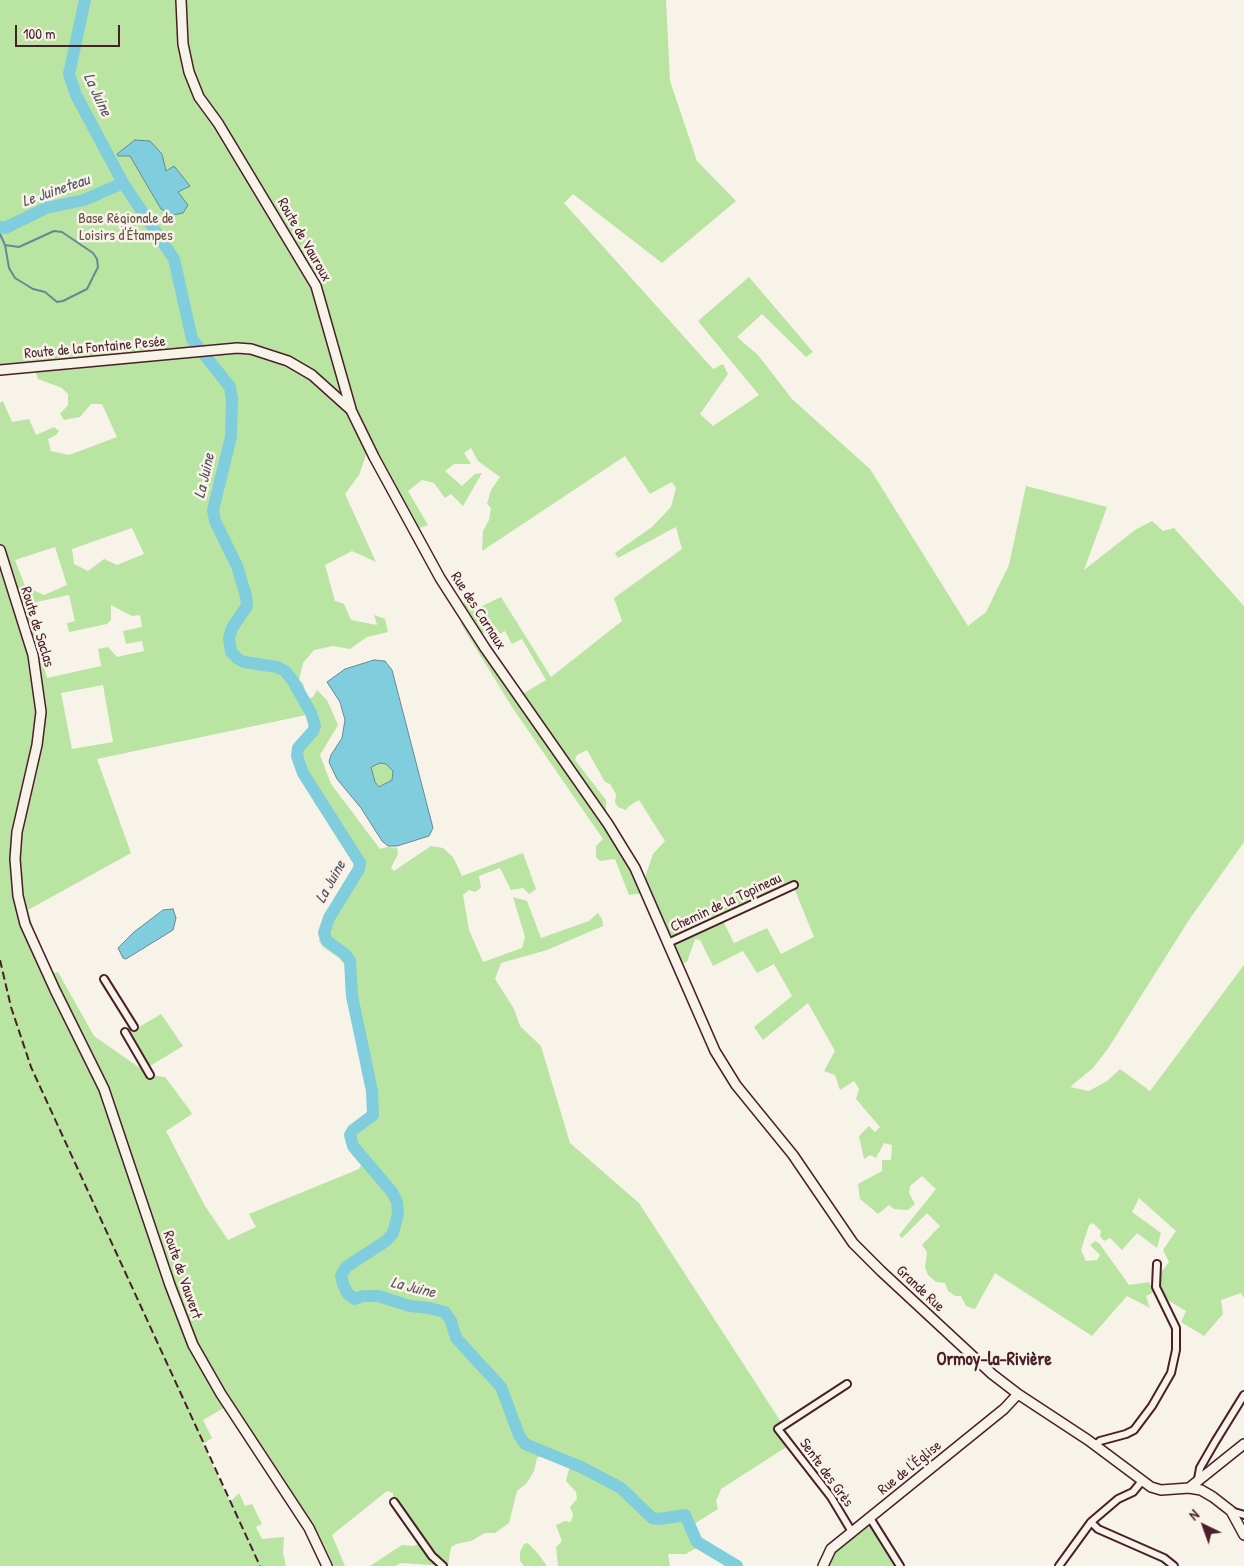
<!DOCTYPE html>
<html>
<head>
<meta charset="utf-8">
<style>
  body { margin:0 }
  #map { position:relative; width:1244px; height:1566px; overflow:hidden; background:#f7f3e8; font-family:"Patrick Hand",sans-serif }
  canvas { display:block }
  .north { position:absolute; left:1179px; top:1501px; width:50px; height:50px; -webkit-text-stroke:4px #f7f3e8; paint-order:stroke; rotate:318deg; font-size:14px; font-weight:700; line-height:20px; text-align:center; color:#4a1f2b }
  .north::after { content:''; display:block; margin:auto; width:18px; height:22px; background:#4a1f2b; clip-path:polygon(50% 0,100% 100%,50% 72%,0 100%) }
  .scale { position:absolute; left:15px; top:25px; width:105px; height:22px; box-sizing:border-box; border:2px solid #4a1f2b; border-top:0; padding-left:6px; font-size:15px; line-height:18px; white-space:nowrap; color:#4a1f2b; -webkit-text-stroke:4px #f7f3e8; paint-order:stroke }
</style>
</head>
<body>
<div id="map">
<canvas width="1244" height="1566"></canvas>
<div class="north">N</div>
<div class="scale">100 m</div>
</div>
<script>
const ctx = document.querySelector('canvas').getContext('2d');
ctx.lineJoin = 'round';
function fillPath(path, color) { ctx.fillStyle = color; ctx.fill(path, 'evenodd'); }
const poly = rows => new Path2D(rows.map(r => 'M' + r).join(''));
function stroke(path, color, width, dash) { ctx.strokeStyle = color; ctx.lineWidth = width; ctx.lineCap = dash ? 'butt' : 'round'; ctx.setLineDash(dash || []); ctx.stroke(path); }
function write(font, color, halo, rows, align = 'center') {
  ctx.font = font + ' "Patrick Hand",sans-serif'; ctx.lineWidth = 5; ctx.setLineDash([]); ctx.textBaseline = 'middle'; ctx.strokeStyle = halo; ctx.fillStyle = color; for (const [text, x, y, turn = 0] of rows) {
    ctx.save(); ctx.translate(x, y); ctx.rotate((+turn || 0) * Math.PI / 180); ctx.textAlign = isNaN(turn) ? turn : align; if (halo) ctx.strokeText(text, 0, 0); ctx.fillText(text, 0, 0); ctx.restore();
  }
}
fillPath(poly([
  [0,0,666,0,670,81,697,161,736,201,662,263,573,194,564,203,713,369,723,364,728,374,700,414,713,426,759,395,698,321,749,277,813,352,806,357,762,314,737,337,758,355,792,399,870,469,968,626,986,612,1009,565,1026,486,1107,507,1084,570,1135,530,1152,521,1163,531,1174,528,1244,606,1244,842,1189,920,1107,1050,1093,1068,1070,1087,1089,1091,1107,1081,1120,1069,1150,1091,1244,965,1244,1298,1241,1293,1221,1300,1223,1314,1204,1336,1181,1322,1186,1311,1164,1298,1162,1287,1157,1283,1159,1275,1169,1262,1163,1250,1176,1231,1139,1198,1132,1212,1161,1233,1157,1248,1137,1233,1122,1250,1110,1238,1104,1241,1100,1236,1101,1231,1093,1223,1089,1225,1081,1250,1086,1261,1097,1260,1100,1255,1090,1245,1095,1241,1099,1243,1129,1285,1149,1282,1154,1292,1146,1296,1150,1308,1127,1296,1092,1336,995,1273,975,1309,966,1306,961,1296,955,1296,948,1291,945,1283,936,1282,928,1275,925,1267,927,1252,922,1245,940,1226,927,1213,902,1238,899,1235,936,1189,922,1176,910,1186,909,1193,915,1204,908,1210,894,1209,889,1205,878,1214,860,1199,858,1184,882,1171,882,1160,891,1160,892,1145,884,1143,876,1158,870,1155,864,1159,859,1136,869,1126,875,1132,880,1127,856,1099,859,1089,854,1081,840,1090,835,1075,824,1071,835,1051,808,1003,763,1040,754,1027,792,996,774,964,757,973,743,951,713,966,700,940,695,939,687,962,680,964,652,892,629,895,615,859,600,861,596,857,596,846,603,839,512,707,461,624,465,592,478,608,501,597,551,677,622,621,614,598,682,549,676,527,618,558,615,553,652,527,671,507,676,488,672,482,650,494,625,456,482,551,483,531,489,520,491,508,487,504,491,490,500,477,478,461,471,448,464,453,471,464,454,464,445,471,462,486,475,474,482,473,463,506,451,494,445,498,434,483,422,480,408,491,428,525,417,529,371,441,359,475,345,494,376,562,352,551,325,565,335,601,344,604,351,620,377,625,374,615,385,619,388,632,367,637,350,649,333,646,314,650,303,663,299,680,303,683,307,699,313,697,317,690,327,700,338,725,320,755,331,784,380,849,387,847,397,848,398,854,391,868,394,871,431,846,443,848,453,857,462,876,523,853,536,889,529,894,523,888,511,890,500,868,479,876,481,888,475,892,469,890,463,895,469,930,483,962,522,948,525,937,513,897,527,901,541,938,589,921,598,913,602,919,603,926,547,950,501,963,495,979,514,1009,520,1026,541,1046,570,1143,639,1203,794,1442,721,1489,716,1501,718,1509,694,1524,701,1539,698,1547,686,1554,668,1554,670,1566,558,1566,556,1547,562,1541,556,1525,565,1521,571,1522,573,1514,570,1507,577,1499,576,1492,566,1481,571,1461,563,1453,550,1452,537,1458,534,1471,526,1484,517,1491,509,1523,495,1533,485,1533,471,1541,456,1544,451,1547,448,1566,401,1563,395,1566,370,1566,402,1545,414,1546,418,1544,419,1538,393,1499,393,1493,387,1491,332,1535,345,1566,334,1566,316,1529,232,1403,203,1420,212,1438,203,1444,230,1502,239,1493,245,1506,252,1504,262,1524,256,1527,262,1539,284,1537,283,1553,286,1566,0,1566,0,403,3,401,12,422,29,419,36,435,54,427,59,431,56,435,48,439,51,451,69,455,117,437,102,404,91,404,80,417,64,420,60,414,68,405,68,394,62,388,38,379,35,370,0,375],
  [132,528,144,554,117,565,104,559,88,571,74,564,72,549],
  [55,547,67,585,44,595,25,586,15,560],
  [69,595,75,621,67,623,69,632,107,624,111,620,111,605,132,616,140,615,142,627,123,631,126,644,142,641,144,651,117,657,108,647,98,649,101,666,47,678,27,604],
  [495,626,500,634,505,631,512,644,522,639,546,680,519,696,482,634],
  [103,685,113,742,72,749,61,693],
  [311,714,315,726,313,731,298,748,297,756,302,770,318,799,314,802,354,863,352,872,324,915,319,941,323,947,339,958,345,965,346,997,361,1058,370,1112,367,1117,353,1126,347,1134,348,1147,352,1155,361,1165,359,1169,249,1214,256,1227,228,1240,205,1206,166,1131,192,1114,189,1109,165,1077,150,1075,94,1036,58,972,54,973,38,943,28,910,131,853,97,759],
  [587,750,605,782,610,784,616,794,615,802,618,807,626,810,629,806,639,800,665,841,653,854,645,877,606,817,606,800,575,760,577,755],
  [792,883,814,937,781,954,767,928,734,943,721,917],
  [380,763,386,764,393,771,392,780,379,787,375,782,371,767],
  [161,1014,183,1046,150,1066,129,1033],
  [868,1524,896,1566,826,1566,836,1552],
  [528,1543,539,1555,547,1566,524,1566,520,1561,520,1552,524,1544]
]), '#b9e4a2');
const water = poly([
  [135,140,150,141,162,154,166,171,174,166,190,186,178,192,188,205,183,213,173,215,161,209,130,156,118,156,117,154,135,140],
  [374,660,385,661,392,670,433,828,429,836,397,846,388,846,382,841,361,808,337,779,329,762,331,755,342,738,345,720,340,702,327,682,345,669,374,660],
  [380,763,386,764,393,771,392,780,379,787,375,782,371,767,380,763],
  [173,909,176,918,173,930,126,959,123,958,118,948,134,932,163,910,173,909]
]);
fillPath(water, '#7fcddd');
stroke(water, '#6a8796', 1);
stroke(poly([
  [0,234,5,245,9,268,15,278,33,289,45,292,57,302,63,301,87,289,98,267,97,259,93,253,62,232,54,231,19,247,5,245]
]), '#6a8796', 2);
stroke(poly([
  [85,0,69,74,76,95,123,183,174,259,192,339,230,387,232,399,231,437,213,510,215,521,237,566,246,596,247,606,232,628,229,638,231,652,238,659,244,662,277,667,285,671,293,681,311,713,315,726,313,731,298,748,297,756,303,773,360,863,359,869,329,918,324,933,327,941,345,954,350,961,352,996,372,1091,373,1115,353,1130,350,1135,353,1146,392,1192,397,1202,398,1214,393,1233,386,1241,346,1267,341,1276,343,1284,348,1294,355,1299,363,1296,378,1296,410,1306,429,1308,445,1312,451,1321,456,1338,501,1387,519,1435,525,1444,581,1467,621,1488,652,1518,659,1519,685,1515,697,1542,737,1566],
  [0,227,5,228,46,208,84,200,123,183]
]), '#7fcddd', 12);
const street = poly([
  [668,943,794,885],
  [104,979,134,1027],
  [125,1032,150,1075],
  [847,1384,778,1429,831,1497,852,1532],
  [1095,1445,1100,1441,1126,1434,1134,1430,1152,1406,1171,1373,1176,1350,1176,1328,1156,1287,1157,1264],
  [1198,1479,1200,1468,1215,1442,1244,1395],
  [394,1502,432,1556,443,1566],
  [1231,1511,1244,1515],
  [870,1518,900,1566],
  [1091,1522,1098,1529,1164,1558,1174,1566],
  [1059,1566,1091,1522,1118,1499,1133,1492,1142,1481]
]);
const secondary = poly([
  [181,0,183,44,189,72,199,97,218,123,316,286,351,409],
  [0,370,237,348,251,349,288,361,312,375,351,410,374,457,440,578,485,648,608,824,635,868,715,1051,736,1085,793,1155,853,1243,881,1271,992,1374,1018,1394,1088,1440,1151,1487,1161,1490,1189,1488,1201,1490,1213,1497,1231,1511,1244,1535],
  [0,550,33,655,41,712,37,745,17,832,15,859,18,896,25,924,55,990,104,1089,170,1285,193,1345,221,1394,309,1528,327,1566],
  [1189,1488,1244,1444],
  [823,1566,831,1549,1004,1409,1018,1394]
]);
stroke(street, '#4a1f2b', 10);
stroke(secondary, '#4a1f2b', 12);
stroke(street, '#f7f3e8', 6);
stroke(secondary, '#f7f3e8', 9);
stroke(poly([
  [0,960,11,1007,31,1067,260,1566]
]), '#4a1f2b', 2, [8, 4]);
write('15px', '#665049', '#f7f3e8', [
  ["Base Régionale de",126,219],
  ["Loisirs d'Étampes",126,236]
]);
write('15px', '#4a1f2b', '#f7f3e8', [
  ["Route de Vauroux",304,240,60],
  ["Route de la Fontaine Pesée",95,348,-5],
  ["Rue des Carnaux",478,611,57],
  ["Route de Saclas",37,627,73],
  ["Chemin de la Topineau",726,903,-25],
  ["Route de Vauvert",182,1275,71],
  ["Grande Rue",920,1289,43],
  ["Rue de l'Église",910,1468,-39],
  ["Sente des Grès",826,1473,54]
]);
write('italic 16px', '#5a5360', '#f7f3e8', [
  ["La Juine",97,95,65],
  ["Le Juineteau",56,191,-19],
  ["La Juine",205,476,-77],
  ["La Juine",331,882,-61],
  ["La Juine",413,1288,14]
]);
write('bold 18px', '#4a1f2b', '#f7f3e8', [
  ["Ormoy-la-Rivière",994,1360]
]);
</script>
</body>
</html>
